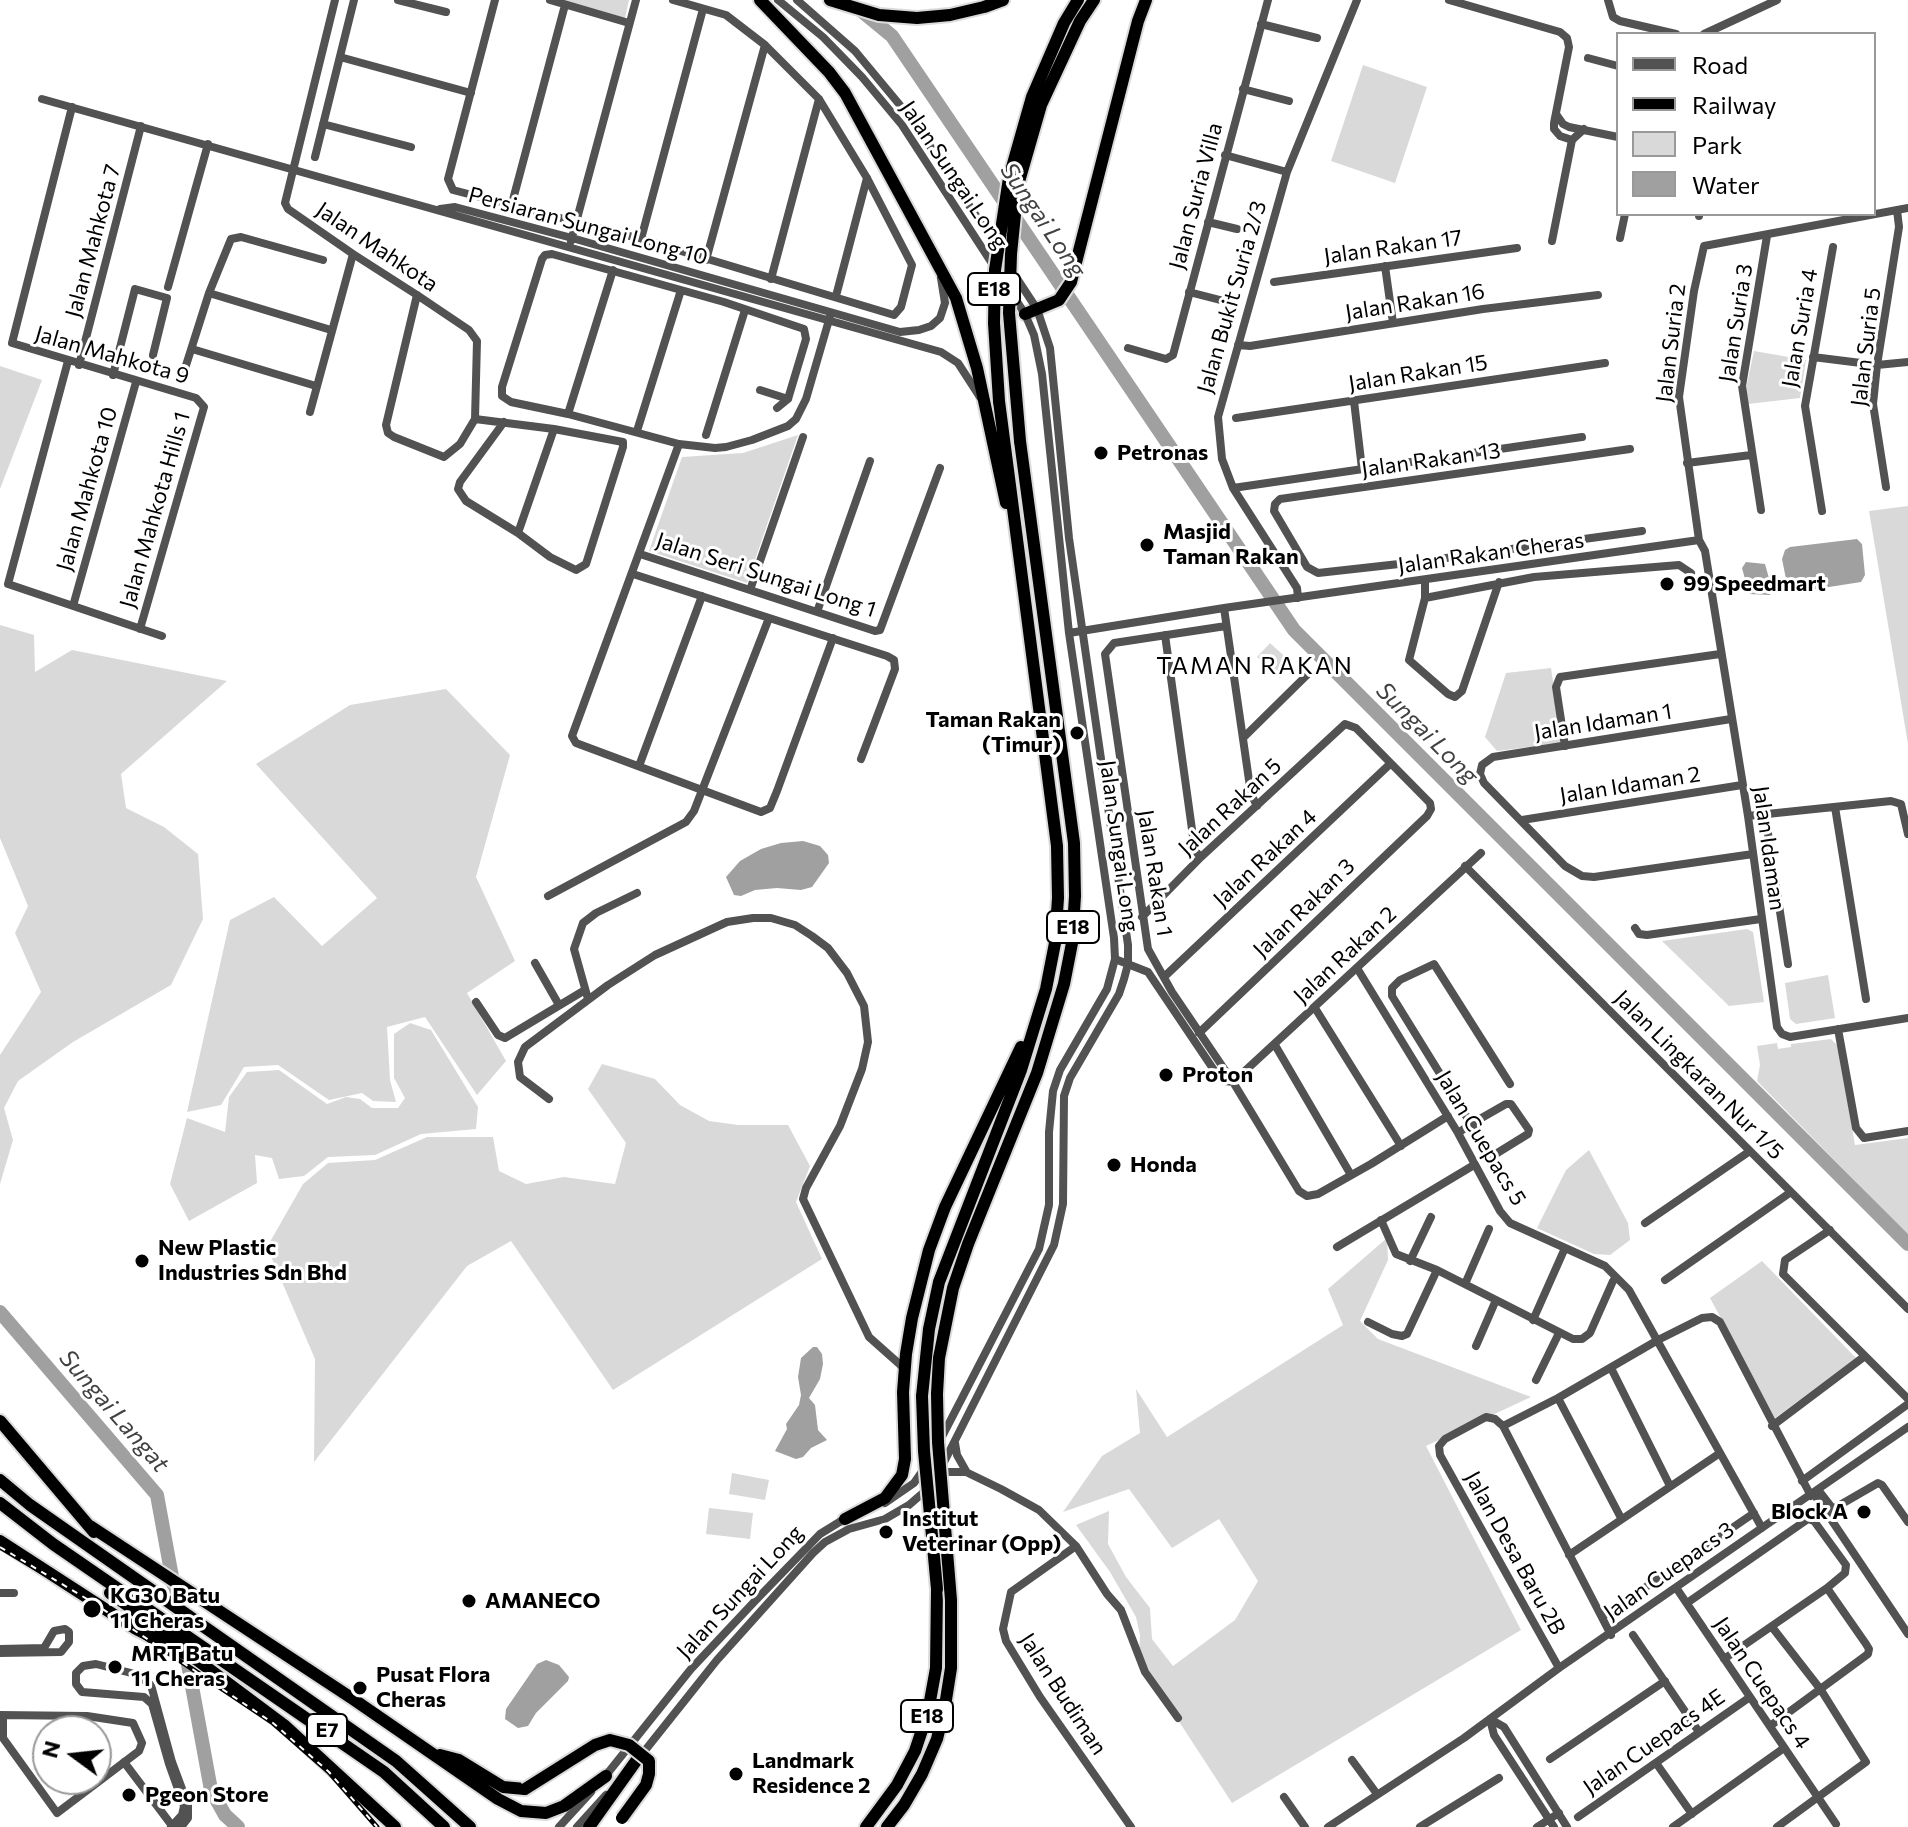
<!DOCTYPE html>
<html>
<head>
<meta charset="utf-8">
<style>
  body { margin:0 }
  #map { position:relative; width:1908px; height:1827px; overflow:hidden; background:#fff; font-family:Commissioner,sans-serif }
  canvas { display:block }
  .legend { position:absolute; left:1616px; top:32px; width:260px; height:184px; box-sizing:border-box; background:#fff; border:2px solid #999; margin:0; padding:10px 14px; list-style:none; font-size:24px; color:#000 }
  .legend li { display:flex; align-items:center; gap:16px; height:40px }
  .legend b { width:40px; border:2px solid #999 }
  .north { position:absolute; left:32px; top:1715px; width:80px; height:80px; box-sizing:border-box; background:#fff; border:2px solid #999; border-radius:50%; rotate:285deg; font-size:22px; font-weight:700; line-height:32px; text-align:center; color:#000 }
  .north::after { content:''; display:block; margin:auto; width:28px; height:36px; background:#000; clip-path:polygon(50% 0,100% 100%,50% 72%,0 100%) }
</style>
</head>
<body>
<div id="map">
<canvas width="1908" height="1827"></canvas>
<ul class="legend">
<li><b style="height:10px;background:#525252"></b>Road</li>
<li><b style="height:10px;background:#000"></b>Railway</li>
<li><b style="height:22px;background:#d9d9d9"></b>Park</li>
<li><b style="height:22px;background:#a0a0a0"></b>Water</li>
</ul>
<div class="north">N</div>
</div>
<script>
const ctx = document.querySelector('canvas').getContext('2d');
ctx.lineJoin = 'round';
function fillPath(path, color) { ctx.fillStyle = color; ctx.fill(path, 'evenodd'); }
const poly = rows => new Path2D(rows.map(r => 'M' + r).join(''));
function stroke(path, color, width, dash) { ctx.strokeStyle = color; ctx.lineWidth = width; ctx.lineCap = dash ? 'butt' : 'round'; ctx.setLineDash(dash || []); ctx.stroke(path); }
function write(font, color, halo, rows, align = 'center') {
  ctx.font = font + ' Commissioner,sans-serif'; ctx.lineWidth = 6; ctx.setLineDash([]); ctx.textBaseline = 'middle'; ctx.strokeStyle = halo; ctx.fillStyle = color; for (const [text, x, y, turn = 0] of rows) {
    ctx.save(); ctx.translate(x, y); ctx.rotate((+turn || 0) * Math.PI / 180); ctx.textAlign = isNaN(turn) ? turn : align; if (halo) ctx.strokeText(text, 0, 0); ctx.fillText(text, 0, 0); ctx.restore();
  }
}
fillPath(poly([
  [560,0,629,0,625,18],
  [1363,65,1427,87,1395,183,1331,161],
  [1754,351,1806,360,1800,398,1748,404,1746,388],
  [0,366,42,380,0,489],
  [798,435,747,583,649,551,682,457,743,453],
  [1908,506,1908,744,1869,511],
  [0,625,34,635,35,672,72,650,227,681,121,774,126,808,164,827,198,854,203,919,171,985,73,1042,18,1081,4,1108,13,1140,0,1184,0,1055,41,992,15,933,28,906,0,838],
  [1270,643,1293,664,1280,678,1257,657],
  [1551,668,1562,743,1497,751,1485,737,1506,673],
  [446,689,510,755,476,877,515,961,467,993,506,1061,477,1095,425,1017,387,1027,390,1080,396,1102,373,1101,362,1093,329,1100,278,1065,244,1067,221,1105,187,1112,230,920,274,897,322,946,377,898,256,764,350,705],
  [1747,929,1753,932,1764,1002,1729,1006,1662,941],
  [1828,975,1835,1018,1796,1024,1790,1019,1785,983],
  [410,1023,431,1030,478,1107,476,1129,421,1134,375,1155,328,1157,304,1176,279,1179,272,1158,255,1155,257,1183,189,1221,170,1184,187,1118,225,1132,229,1097,247,1072,279,1070,327,1104,346,1097,360,1099,372,1108,398,1108,405,1098,394,1078,394,1034],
  [1831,1039,1838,1046,1855,1145,1908,1138,1908,1235,1757,1081,1760,1065,1757,1046,1777,1043,1778,1049,1791,1047,1791,1044],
  [602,1064,655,1079,680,1105,709,1121,738,1125,788,1125,810,1166,796,1202,822,1259,613,1390,511,1241,467,1266,314,1462,315,1359,267,1247,303,1184,328,1163,375,1160,427,1137,493,1137,499,1171,526,1184,564,1177,615,1184,626,1143,588,1089],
  [1589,1150,1628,1223,1630,1240,1610,1255,1594,1254,1537,1228,1566,1170],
  [1387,1238,1388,1260,1360,1321,1378,1339,1531,1397,1426,1446,1521,1630,1232,1803,1139,1660,1140,1635,1136,1617,1110,1572,1076,1525,1109,1511,1108,1544,1126,1577,1150,1608,1152,1639,1173,1666,1235,1620,1258,1581,1219,1519,1172,1548,1129,1489,1063,1512,1102,1456,1140,1433,1136,1389,1167,1437,1343,1325,1328,1289],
  [1762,1261,1856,1358,1775,1418,1710,1298],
  [732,1473,769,1480,765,1500,729,1494],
  [709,1508,753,1513,750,1539,706,1534]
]), '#d9d9d9');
fillPath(poly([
  [1857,539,1862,544,1865,575,1861,582,1797,592,1788,589,1782,559,1785,550,1790,547],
  [1746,562,1765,564,1772,589,1770,595,1749,594,1742,568],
  [803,841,820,846,828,855,829,863,812,887,801,890,777,888,755,890,741,896,734,895,726,877,740,861,761,849,781,843],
  [813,1347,817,1347,822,1354,823,1364,820,1379,809,1398,815,1405,818,1430,827,1440,811,1448,803,1457,796,1459,775,1451,787,1429,786,1424,799,1405,801,1395,798,1377,801,1358],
  [546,1660,559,1665,569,1677,568,1681,536,1713,528,1726,518,1728,505,1719,506,1709,537,1664]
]), '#a0a0a0');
stroke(poly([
  [858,8,892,36,1294,630,1908,1244],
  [0,1312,157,1495,211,1790,225,1815,238,1827]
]), '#a0a0a0', 14);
const highway = poly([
  [760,0,829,72,845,93,956,298,977,368,1006,503],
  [830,0,879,15,917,18,950,15,984,7,1003,0],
  [1009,178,1032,97,1064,23,1078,0],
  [1018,185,1041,105,1080,21,1094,0],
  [1025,314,1059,300,1071,282,1138,21,1146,0],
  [937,1394,939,1358,953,1288,968,1244,1037,1073,1064,984,1072,943,1075,896,1074,843,1020,441],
  [922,1396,929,1329,939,1282,1021,1070,1046,989,1055,943,1058,898,1057,846,999,401],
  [0,1421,94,1532],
  [0,1480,30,1505,396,1761,470,1827],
  [0,1503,53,1544,384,1772,444,1827],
  [845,1519,885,1498,902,1475,905,1459,903,1392,906,1354,912,1318,929,1250,945,1207,1021,1047],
  [90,1526,353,1699,498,1799,521,1811,546,1813,564,1806,606,1776],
  [0,1541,136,1629,197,1660,284,1725,395,1827],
  [110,1593,187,1647],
  [440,1755,459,1760,503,1787,525,1789],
  [589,1827,636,1761],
  [866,1827,897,1785,915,1751,928,1712,936,1668,937,1589],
  [887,1827,904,1805,922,1774,937,1739,945,1706,951,1668,951,1600]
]);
stroke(highway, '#dbdbdb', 16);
stroke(poly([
  [335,0,285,203,288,209,353,254,417,295,469,330,477,341,475,419,460,444,444,457,394,437,388,433,386,425,417,295],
  [398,0,446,12],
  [495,0,448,179,453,190,641,239,894,315,901,307,912,265,867,178,819,99,765,45,726,15,673,0],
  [550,0,629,23],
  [778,0,823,37,862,77,902,125,1025,314,1034,335,1042,374,1069,633,1114,938,1115,959,1107,989,1060,1070,1053,1091,1049,1132,1049,1205,1039,1249,930,1460,914,1483,885,1503],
  [797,0,855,51,914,122,998,249],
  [1449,0,1560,32,1567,38,1569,47,1554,123,1554,129,1560,136,1572,140],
  [1608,0,1613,17,1620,21,1676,34],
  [1261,24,1317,38],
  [1704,34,1777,0],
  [340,57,471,93],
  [1588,58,1618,66],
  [1243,89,1289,101],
  [42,99,941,352,958,363,980,397],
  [72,107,12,343,196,398,204,407,140,629],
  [1556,114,1563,124,1569,127,1618,137],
  [323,124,411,147],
  [1225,155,1287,172],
  [315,157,354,0],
  [511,207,565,5],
  [1908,208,1704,246,1694,291,1679,397,1699,540,1705,551,1748,816,1777,1027,1782,1034,1790,1037,1908,1018],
  [440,209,455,207,572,238,900,332,919,330,931,326,940,318,945,303,941,278],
  [1699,216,1699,214],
  [1208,222,1237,229],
  [1620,238,1625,214],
  [641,239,703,9],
  [571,241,636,0],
  [1552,241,1572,140,1584,129],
  [706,260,765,45],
  [1385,266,1393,323],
  [771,279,819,99],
  [1274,282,1517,248],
  [168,287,208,144],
  [1189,292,1224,301],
  [209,293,331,330],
  [836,296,867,178],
  [1238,345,1250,346,1483,309,1598,295],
  [1128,348,1166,359,1173,355,1268,0],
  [192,349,316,386],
  [1813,357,1877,365,1908,362],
  [68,361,8,584,162,636],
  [79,365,141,126],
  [113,375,135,289,167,298,153,355],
  [182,378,209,293,231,239,241,237,323,260],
  [760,390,788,399,806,339,804,329,724,302,552,254,545,255,542,259,502,387,502,396,511,402,568,414,679,444,715,448,726,447,752,440,788,426,796,419,806,399,831,313],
  [1354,401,1362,469],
  [777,408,788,399],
  [310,412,353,254],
  [568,414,613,270],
  [1236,418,1605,363],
  [475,419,554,429,623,442,623,447,586,564,576,570,550,557,518,533,554,429],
  [504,422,460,482,458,489,466,501,518,533],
  [637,431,681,290],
  [706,435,745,310],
  [679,444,572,736,576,743,761,812,770,808,777,791,833,638],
  [1630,449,1280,499,1275,504,1274,511,1307,567,1318,573,1417,562,1642,531],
  [1687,463,1751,455],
  [1886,487,1873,404,1877,365,1899,227,1897,210],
  [1233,488,1582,437],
  [1761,510,1742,386,1767,236],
  [1822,511,1805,406,1833,247],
  [640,554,875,631,880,630,940,468],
  [633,574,887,656,894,660,895,669,861,759],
  [1425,581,1425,598,1409,660,1448,694,1455,697,1462,691,1499,582],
  [750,590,803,437],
  [1298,598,1297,588,1233,488,1222,459,1218,417,1287,172,1357,0],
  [1425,598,1534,577,1679,565,1691,573],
  [73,606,136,382],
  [1224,608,1251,794,1257,806],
  [817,612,870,461],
  [1226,626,1114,643,1105,654,1148,949,1172,992,1233,1082,1299,1191,1307,1196,1318,1194,1371,1164,1448,1116],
  [1069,633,1224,608,1699,540],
  [1165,635,1195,851,1201,857],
  [1731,719,1493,757,1482,765,1480,774,1484,783,1565,866,1582,876,1594,877,1753,854],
  [1243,738,1309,673],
  [1565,746,1556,687,1560,677,1720,654],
  [639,766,702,596],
  [1835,807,1866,999],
  [1765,814,1788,964],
  [1748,816,1891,801,1901,804,1908,834],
  [1522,820,1742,785],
  [1465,866,1908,1309],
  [548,896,686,822,694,811,769,618],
  [1142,917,1201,857,1345,724,1356,728,1430,803,1431,809,1427,816,1199,1033],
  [1635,928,1639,934,1647,935,1761,919],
  [1115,959,1148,972,1216,1073,1225,1081,1233,1082],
  [535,963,559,1005],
  [1357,968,1458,1133,1500,1211,1510,1223,1605,1266,1629,1290,1762,1528],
  [1164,977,1390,764],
  [588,999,574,949,583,923,596,913,637,893],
  [476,1002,498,1035,505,1038,585,990],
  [1315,1008,1401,1146],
  [1838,1029,1856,1128,1864,1138,1908,1131],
  [1275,1045,1351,1175],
  [1233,1082,1481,853],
  [549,1099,520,1077,518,1062,525,1047,608,985,655,955,727,922,753,918,771,918,795,925,812,936,828,948,847,973,864,1006,868,1042,862,1069,840,1126,806,1188,803,1199,869,1337,905,1369],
  [1458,1133,1471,1124,1506,1104,1511,1104,1529,1130,1528,1134,1494,1155,1490,1154,1471,1124,1392,996,1392,988,1400,980,1434,964,1510,1084],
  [1381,1220,1396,1254,1437,1270,1573,1339,1582,1339,1590,1333,1613,1281],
  [1645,1223,1750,1151],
  [1830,1230,1785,1260,1783,1274,1908,1399],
  [1337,1247,1474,1165],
  [1410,1261,1431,1217],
  [1665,1280,1791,1192],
  [1465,1284,1489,1229],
  [1533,1320,1565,1248],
  [1368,1322,1392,1334,1402,1336,1407,1334,1437,1270],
  [1476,1346,1496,1300],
  [1611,1368,1670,1486],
  [1536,1380,1559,1333],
  [1558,1398,1621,1518],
  [1503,1426,1558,1398,1658,1340,1702,1318,1712,1317,1720,1322,1811,1496],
  [1772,1426,1865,1356],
  [955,1443,957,1455,966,1471],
  [939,1472,966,1472,1001,1489,1039,1510,1076,1546,1011,1592,1003,1629,1006,1641,1040,1697,1131,1827],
  [1802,1481,1908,1404],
  [1819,1491,1833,1509,1878,1483,1882,1485,1908,1522],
  [1814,1494,1908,1634],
  [1076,1546,1107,1594,1121,1610,1145,1672,1178,1718],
  [1569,1555,1720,1453],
  [1677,1589,1836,1824],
  [0,1593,14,1593],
  [1687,1603,1808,1519,1814,1521,1846,1565,1845,1573,1827,1588,1724,1659],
  [1602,1617,1754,1513],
  [1772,1627,1821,1690,1866,1762,1777,1827],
  [1633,1635,1699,1732],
  [0,1649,44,1648,54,1631,65,1629,69,1632,69,1642,61,1652,0,1653],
  [1559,1668,1440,1455,1439,1446,1445,1439,1486,1417,1495,1419,1503,1426,1611,1635],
  [0,1715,87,1716,133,1723,142,1743,139,1751,57,1813,3,1738,3,1716],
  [1490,1719,1504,1727,1567,1827],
  [1490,1719,1494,1735,1554,1827],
  [1770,1726,1868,1654,1869,1649,1866,1644,1827,1588],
  [639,1758,717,1660,813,1553,825,1542,849,1529,885,1519,909,1505,924,1492,939,1472,1054,1245,1063,1204,1064,1096,1070,1078,1119,994,1124,979,1128,964,1128,945,1069,538,1050,348,1037,309,1012,271],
  [1550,1759,1665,1681],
  [1352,1760,1377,1794],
  [124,1762,173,1827],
  [1656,1763,1692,1814],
  [603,1779,691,1669,754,1602,820,1534,846,1518],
  [1284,1797,1305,1827],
  [1578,1817,1750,1697],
  [171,1827,182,1815,184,1806,169,1764,152,1704,144,1697,82,1692,76,1684,76,1673,83,1666,96,1664,135,1674,151,1685,172,1762,188,1805,188,1818,181,1827],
  [559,1827,591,1792],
  [577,1827,606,1795],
  [1328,1827,1464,1738,1559,1668,1908,1427],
  [1420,1827,1499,1778],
  [1537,1827,1559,1813],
  [1673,1827,1784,1748]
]), '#525252', 8);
stroke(highway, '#000', 12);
const rail = poly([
  [0,1547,92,1602,273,1723,329,1772,377,1827]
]);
stroke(rail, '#000', 5);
stroke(rail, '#fff', 2, [6]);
const highwayBridge = poly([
  [1018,185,1011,254,1009,313,1020,441],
  [999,401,994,323,995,270,1009,178],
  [937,1394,938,1442,951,1600],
  [922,1396,924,1451,937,1589],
  [525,1789,595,1745,610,1740,629,1745,649,1761,649,1774,646,1785,622,1818]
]);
stroke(highwayBridge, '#dbdbdb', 16, []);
stroke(highwayBridge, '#000', 12);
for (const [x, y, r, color] of [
  [1101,453,8,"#000"],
  [1147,545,8,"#000"],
  [1667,584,8,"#000"],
  [1077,733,8,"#000"],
  [1166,1075,8,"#000"],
  [1114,1165,8,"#000"],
  [142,1261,8,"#000"],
  [1864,1512,8,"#000"],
  [886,1532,8,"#000"],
  [469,1601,8,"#000"],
  [92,1609,10,"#000"],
  [115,1667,8,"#000"],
  [360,1688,8,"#000"],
  [736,1774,8,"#000"],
  [129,1795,8,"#000"]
]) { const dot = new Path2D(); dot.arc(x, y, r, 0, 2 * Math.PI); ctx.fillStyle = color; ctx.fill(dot); stroke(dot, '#fff', 3); }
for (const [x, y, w] of [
  [994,289,52],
  [1073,927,52],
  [927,1716,52],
  [327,1730,40]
]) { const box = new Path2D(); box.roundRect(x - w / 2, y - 16, w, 32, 6); ctx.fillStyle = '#fff'; ctx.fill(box); stroke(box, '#000', 2); }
write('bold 20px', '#000', null, [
  ["E18",994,289],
  ["E18",1073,927],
  ["E18",927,1716],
  ["E7",327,1730]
]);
write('22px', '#000', '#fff', [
  ["Jalan Sungai Long",954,175,56],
  ["Jalan Suria Villa",1196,196,-75],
  ["Persiaran Sungai Long 10",588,226,15],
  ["Jalan Mahkota 7",93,241,-75],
  ["Jalan Mahkota",377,247,34],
  ["Jalan Rakan 17",1393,247,-8],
  ["Jalan Bukit Suria 2/3",1232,297,-74],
  ["Jalan Rakan 16",1415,302,-9],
  ["Jalan Suria 3",1736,323,-81],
  ["Jalan Suria 4",1800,328,-80],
  ["Jalan Suria 2",1671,343,-83],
  ["Jalan Suria 5",1866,347,-83],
  ["Jalan Mahkota 9",112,355,16],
  ["Jalan Rakan 15",1418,373,-9],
  ["Jalan Rakan 13",1431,460,-8],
  ["Jalan Mahkota 10",87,489,-74],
  ["Jalan Mahkota Hills 1",155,510,-74],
  ["Jalan Rakan Cheras",1491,553,-8],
  ["Jalan Seri Sungai Long 1",766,575,18],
  ["Jalan Idaman 1",1603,722,-9],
  ["Jalan Idaman 2",1630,785,-9],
  ["Jalan Rakan 5",1230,807,-43],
  ["Jalan Sungai Long",1119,846,82],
  ["Jalan Idaman",1769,848,82],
  ["Jalan Rakan 4",1265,858,-43],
  ["Jalan Rakan 1",1155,873,81],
  ["Jalan Rakan 3",1304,908,-44],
  ["Jalan Rakan 2",1345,955,-43],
  ["Jalan Lingkaran Nur 1/5",1699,1075,45],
  ["Jalan Cuepacs 5",1481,1138,59],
  ["Jalan Desa Baru 2B",1515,1553,61],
  ["Jalan Cuepacs 3",1669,1571,-35],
  ["Jalan Sungai Long",740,1592,-47],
  ["Jalan Cuepacs 4",1762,1683,56],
  ["Jalan Budiman",1063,1694,57],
  ["Jalan Cuepacs 4E",1654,1742,-35]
]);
write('bold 22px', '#000', '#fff', [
  ["Petronas",1117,453],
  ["Masjid",1163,532],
  ["Taman Rakan",1163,557],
  ["99 Speedmart",1683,584],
  ["Taman Rakan",1061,720,"right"],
  ["(Timur)",1061,745,"right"],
  ["Proton",1182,1075],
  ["Honda",1130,1165],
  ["New Plastic",158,1248],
  ["Industries Sdn Bhd",158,1273],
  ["Block A",1848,1512,"right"],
  ["Institut",902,1519],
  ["Veterinar (Opp)",902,1544],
  ["KG30 Batu",110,1596],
  ["11 Cheras",110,1621],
  ["AMANECO",485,1601],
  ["MRT Batu",131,1654],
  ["11 Cheras",131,1679],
  ["Pusat Flora",376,1675],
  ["Cheras",376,1700],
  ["Landmark",752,1761],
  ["Residence 2",752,1786],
  ["Pgeon Store",145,1795]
], 'left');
write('italic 24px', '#414141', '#fff', [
  ["Sungai Long",1043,220,56],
  ["Sungai Long",1427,733,45],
  ["Sungai Langat",114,1411,49]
]);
ctx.letterSpacing = '2px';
write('24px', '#000', '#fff', [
  ["TAMAN RAKAN",1255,666]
]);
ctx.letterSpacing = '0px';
</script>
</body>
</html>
